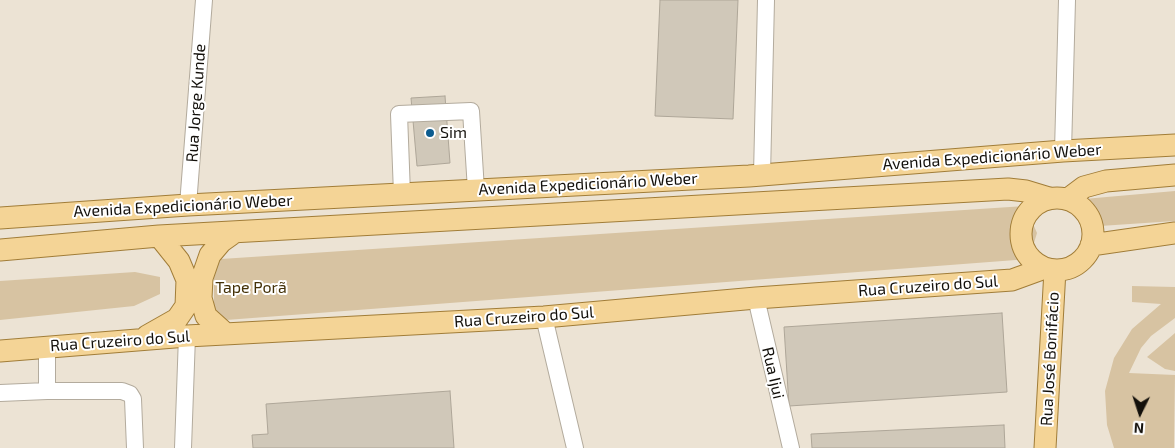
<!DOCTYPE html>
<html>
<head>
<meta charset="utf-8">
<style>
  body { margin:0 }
  #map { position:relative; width:1175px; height:448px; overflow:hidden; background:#ece3d4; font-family:"Exo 2",sans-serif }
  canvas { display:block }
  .north { position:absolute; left:1115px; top:388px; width:50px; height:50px; -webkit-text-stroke:4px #fff; paint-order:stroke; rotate:184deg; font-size:14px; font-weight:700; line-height:20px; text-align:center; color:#13100b }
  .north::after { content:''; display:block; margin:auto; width:18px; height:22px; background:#13100b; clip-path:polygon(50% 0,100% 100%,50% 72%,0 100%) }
</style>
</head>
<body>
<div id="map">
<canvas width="1175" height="448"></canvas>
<div class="north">N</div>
</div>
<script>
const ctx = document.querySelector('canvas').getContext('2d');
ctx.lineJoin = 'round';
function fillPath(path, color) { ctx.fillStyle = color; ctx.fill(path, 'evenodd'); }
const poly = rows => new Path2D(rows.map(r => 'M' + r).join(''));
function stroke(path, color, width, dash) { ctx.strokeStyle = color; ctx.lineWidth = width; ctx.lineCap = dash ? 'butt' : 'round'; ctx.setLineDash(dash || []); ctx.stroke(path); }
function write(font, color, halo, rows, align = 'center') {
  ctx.font = font + ' "Exo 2",sans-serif'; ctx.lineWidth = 4; ctx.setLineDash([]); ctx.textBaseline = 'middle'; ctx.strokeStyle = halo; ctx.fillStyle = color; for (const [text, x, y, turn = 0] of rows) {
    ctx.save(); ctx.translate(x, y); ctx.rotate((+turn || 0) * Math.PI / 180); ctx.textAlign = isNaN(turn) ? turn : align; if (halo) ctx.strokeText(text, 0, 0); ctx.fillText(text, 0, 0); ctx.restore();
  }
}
fillPath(poly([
  [1175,191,1175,221,1085,227,1084,199],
  [1025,206,1037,233,1029,259,226,320,214,311,214,271,221,259],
  [135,272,160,277,160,294,134,306,0,320,0,281],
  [1132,286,1175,287,1175,318,1151,336,1141,348,1129,373,1175,375,1174,448,1114,448,1107,425,1105,391,1114,358,1132,329,1161,304,1132,302],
  [1175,333,1175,371,1165,369,1147,357]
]), '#d7c3a2');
const building = poly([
  [660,0,738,0,733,119,655,116,660,0],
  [445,96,450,163,417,166,411,98,445,96],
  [1002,313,1007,392,789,406,784,327,1002,313],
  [450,391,454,448,253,448,252,435,268,434,266,404,450,391],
  [1004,425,1005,448,812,448,811,434,1004,425]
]);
fillPath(building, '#d0c8b9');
stroke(building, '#aea698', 1);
const minor = poly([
  [1063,151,1067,0],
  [762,175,766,0],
  [402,194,399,114,471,111,476,190],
  [188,205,204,0],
  [756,298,791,448],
  [544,317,575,448],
  [47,391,122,391,130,394,133,399,135,448],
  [0,393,47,391,47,347],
  [183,448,187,336]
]);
const major = poly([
  '1021 234a36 36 0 1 1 72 0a36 36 0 1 1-72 0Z',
  [1068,199,1084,187,1106,181,1175,175],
  [0,218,188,205,749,176,1063,151,1175,145],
  [1091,245,1175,233],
  [0,250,159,236,1008,189,1026,191,1049,198],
  [226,334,206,316,201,298,202,278,210,255,221,242,235,232],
  [147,336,177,319,186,306,187,280,179,261,159,236],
  [0,351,187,336,544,317,756,298,1012,280,1045,268],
  [1045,448,1055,270]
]);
stroke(minor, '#b3ab9d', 18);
stroke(major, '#a17d38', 23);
stroke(minor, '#fff', 16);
stroke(major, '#f4d496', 21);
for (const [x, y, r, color] of [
  [430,133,5,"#0c5c8f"]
]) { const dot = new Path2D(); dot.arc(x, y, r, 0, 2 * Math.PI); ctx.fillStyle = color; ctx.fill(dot); stroke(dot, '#fff', 2); }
write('16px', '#13100b', '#fff', [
  ["Rua Jorge Kunde",196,103,-86],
  ["Avenida Expedicionário Weber",992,157,-4],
  ["Avenida Expedicionário Weber",588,184,-3],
  ["Avenida Expedicionário Weber",183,206,-3],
  ["Rua Cruzeiro do Sul",928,286,-4],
  ["Rua Cruzeiro do Sul",524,317,-4],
  ["Rua Cruzeiro do Sul",120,341,-4],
  ["Rua José Bonifácio",1050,359,-87],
  ["Rua Ijui",773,373,77]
]);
write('16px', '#13100b', '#fff', [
  ["Sim",440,133]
], 'left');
write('16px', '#443107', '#fff', [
  ["Tape Porã",251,288]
]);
</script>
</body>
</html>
